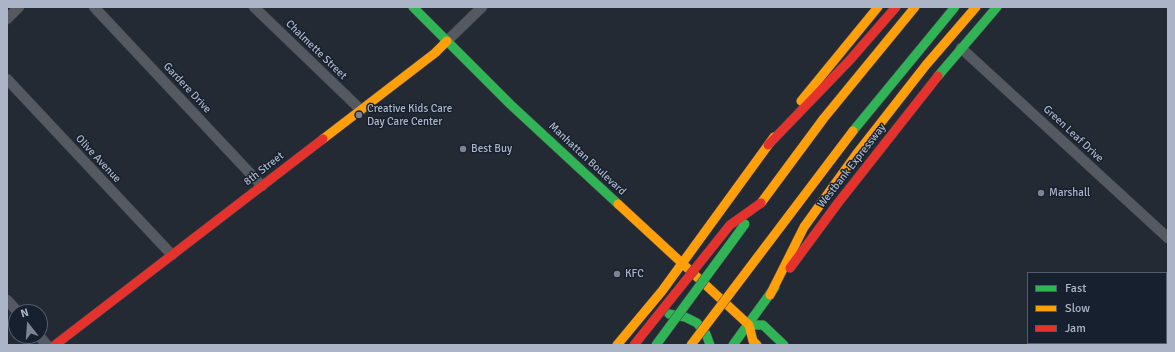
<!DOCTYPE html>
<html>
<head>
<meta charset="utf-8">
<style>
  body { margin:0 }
  #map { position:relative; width:1175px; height:352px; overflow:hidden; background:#242a33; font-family:Signika,sans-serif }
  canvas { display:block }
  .frame { position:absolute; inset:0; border:8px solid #acb5c7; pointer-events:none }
  .legend { position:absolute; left:1027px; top:272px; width:140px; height:72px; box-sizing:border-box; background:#17202e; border:1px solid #535c6b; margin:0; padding:5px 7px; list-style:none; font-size:12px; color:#acb5c7 }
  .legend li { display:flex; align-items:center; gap:8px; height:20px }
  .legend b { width:20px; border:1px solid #535c6b }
  .north { position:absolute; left:8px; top:304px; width:40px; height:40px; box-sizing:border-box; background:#17202e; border:1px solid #535c6b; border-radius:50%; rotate:343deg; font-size:11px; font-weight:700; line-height:16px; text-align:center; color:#acb5c7 }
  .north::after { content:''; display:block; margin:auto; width:14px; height:18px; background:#7c8493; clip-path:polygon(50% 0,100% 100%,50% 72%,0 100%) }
</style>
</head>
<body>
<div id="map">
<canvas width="1175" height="352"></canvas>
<div class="frame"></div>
<ul class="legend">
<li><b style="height:5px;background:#30b455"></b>Fast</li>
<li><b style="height:5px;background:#ff9f0a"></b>Slow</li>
<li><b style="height:5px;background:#e5322d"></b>Jam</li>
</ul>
<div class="north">N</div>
</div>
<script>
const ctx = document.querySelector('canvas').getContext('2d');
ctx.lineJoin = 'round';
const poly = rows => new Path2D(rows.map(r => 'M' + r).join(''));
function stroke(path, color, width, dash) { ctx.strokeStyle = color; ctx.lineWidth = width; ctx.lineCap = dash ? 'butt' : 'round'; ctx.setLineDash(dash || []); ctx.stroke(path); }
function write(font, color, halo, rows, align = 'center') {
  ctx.font = font + ' Signika,sans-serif'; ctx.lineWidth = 3; ctx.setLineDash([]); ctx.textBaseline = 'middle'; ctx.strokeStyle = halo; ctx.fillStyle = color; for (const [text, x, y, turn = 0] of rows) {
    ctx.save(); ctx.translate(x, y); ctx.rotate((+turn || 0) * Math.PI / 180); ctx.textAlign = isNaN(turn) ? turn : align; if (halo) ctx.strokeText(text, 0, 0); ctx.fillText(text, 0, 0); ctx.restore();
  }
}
const street = poly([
  [94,7,262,186],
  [254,7,361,110],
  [7,19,19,7],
  [447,41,482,7],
  [961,48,1168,238],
  [7,79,172,255],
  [7,300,18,312],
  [39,336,47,345]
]);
const fast = poly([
  [413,7,511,105,618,204],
  [938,76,997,7],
  [669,314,685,317,697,323,706,334,710,345],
  [749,325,763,325,784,345],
  [733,345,775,287]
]);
const slow = poly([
  [801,101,878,7],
  [323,139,435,53,447,41],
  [761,203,824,118,915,7],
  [618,204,749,325,753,341,757,345],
  [770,295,804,227,858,152,926,65,976,7],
  [617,345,662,291,774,137]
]);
const jam = poly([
  [768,145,849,61,896,7],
  [790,268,838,203,938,76],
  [55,345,323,139]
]);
stroke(street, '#42464e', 11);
stroke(fast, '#42464e', 10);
stroke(slow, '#42464e', 10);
stroke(jam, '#42464e', 10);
stroke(street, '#545962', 10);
stroke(fast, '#30b455', 9);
stroke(slow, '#ff9f0a', 9);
stroke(jam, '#e5322d', 9);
const fastBridge = poly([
  [853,131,955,7],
  [656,345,745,224]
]);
const slowBridge = poly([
  [691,345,853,131]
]);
const jamBridge = poly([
  [634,345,730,225,761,203]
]);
stroke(fastBridge, '#404650', 10, []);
stroke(slowBridge, '#404650', 10, []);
stroke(jamBridge, '#404650', 10, []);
stroke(fastBridge, '#30b455', 9);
stroke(slowBridge, '#ff9f0a', 9);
stroke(jamBridge, '#e5322d', 9);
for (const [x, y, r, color] of [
  [359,115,4,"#7c8493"],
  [463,149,4,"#7c8493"],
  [1041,193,4,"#7c8493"],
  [617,274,4,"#7c8493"]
]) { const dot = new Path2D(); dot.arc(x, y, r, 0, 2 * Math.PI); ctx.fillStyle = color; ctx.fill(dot); stroke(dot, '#17202e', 1.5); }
write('11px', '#acb5c7', '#17202e', [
  ["Chalmette Street",316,50,44],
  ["Gardere Drive",187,88,47],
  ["Green Leaf Drive",1073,134,43],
  ["Olive Avenue",98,159,47],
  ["Manhattan Boulevard",587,159,43],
  ["Westbank Expressway",852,166,-52],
  ["8th Street",264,169,-38]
]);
write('11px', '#acb5c7', '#17202e', [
  ["Creative Kids Care",367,109],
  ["Day Care Center",367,122],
  ["Best Buy",471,149],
  ["Marshall",1049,193],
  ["KFC",625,274]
], 'left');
</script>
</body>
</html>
